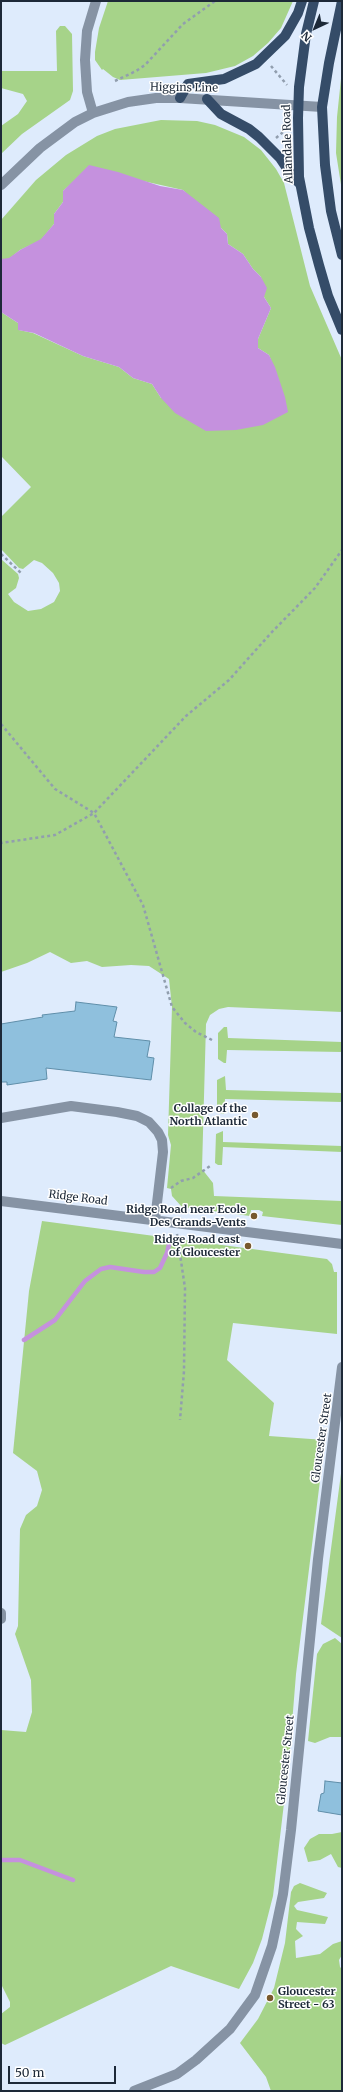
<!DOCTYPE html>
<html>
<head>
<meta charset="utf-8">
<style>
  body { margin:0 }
  #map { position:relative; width:343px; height:2092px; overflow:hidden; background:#deebfc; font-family:Merriweather,serif }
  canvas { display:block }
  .frame { position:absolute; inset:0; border:2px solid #1d2938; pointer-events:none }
  .north { position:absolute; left:295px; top:8px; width:40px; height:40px; -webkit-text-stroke:3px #fff; paint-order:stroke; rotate:224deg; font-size:11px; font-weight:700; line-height:16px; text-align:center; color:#1d2938 }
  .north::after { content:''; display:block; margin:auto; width:14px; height:18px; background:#1d2938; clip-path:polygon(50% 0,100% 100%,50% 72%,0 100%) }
  .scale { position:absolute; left:8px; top:2066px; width:108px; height:18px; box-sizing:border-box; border:2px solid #1d2938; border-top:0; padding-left:5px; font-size:12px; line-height:14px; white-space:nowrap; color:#1d2938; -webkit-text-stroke:3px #fff; paint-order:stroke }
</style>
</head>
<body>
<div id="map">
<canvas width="343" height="2092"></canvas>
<div class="frame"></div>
<div class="north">N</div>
<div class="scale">50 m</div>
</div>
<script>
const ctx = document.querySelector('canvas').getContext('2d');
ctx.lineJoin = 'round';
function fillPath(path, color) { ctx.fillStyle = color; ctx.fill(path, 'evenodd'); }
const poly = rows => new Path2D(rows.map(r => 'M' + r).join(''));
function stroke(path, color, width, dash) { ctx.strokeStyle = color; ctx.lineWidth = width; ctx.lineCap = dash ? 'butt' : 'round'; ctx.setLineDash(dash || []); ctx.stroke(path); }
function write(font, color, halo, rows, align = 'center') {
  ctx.font = font + ' Merriweather,serif'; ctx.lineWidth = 3; ctx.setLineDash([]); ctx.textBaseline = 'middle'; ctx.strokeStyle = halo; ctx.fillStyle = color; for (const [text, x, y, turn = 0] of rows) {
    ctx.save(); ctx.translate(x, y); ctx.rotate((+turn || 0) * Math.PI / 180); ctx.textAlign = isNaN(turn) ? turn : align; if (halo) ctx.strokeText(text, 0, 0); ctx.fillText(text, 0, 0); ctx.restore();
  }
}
fillPath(poly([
  [108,1,293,1,281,28,268,43,253,56,235,66,206,73,120,80,113,77,103,69,102,70,95,60,95,52,99,28],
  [60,26,65,26,72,34,73,91,70,100,22,134,1,154,1,126,18,114,27,101,23,94,1,88,1,71,57,71,56,31],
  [342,69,342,191,336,153,337,117],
  [161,120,197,121,215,125,244,137,261,150,276,169,284,183,310,286,342,360,342,1012,228,1007,219,1009,210,1015,206,1024,202,1169,213,1183,214,1196,342,1201,342,1225,262,1216,263,1212,259,1210,251,1210,250,1216,182,1207,172,1196,171,1189,167,1188,171,1145,168,1135,172,1007,169,979,149,966,131,965,102,967,87,961,71,963,50,952,27,963,1,972,1,559,18,574,19,578,16,588,8,594,14,602,28,611,41,609,54,602,60,591,59,583,53,573,42,563,34,560,23,569,19,568,1,549,1,517,31,487,2,457,1,458,1,312,18,323,19,330,33,333,83,356,119,367,133,378,152,384,161,398,279,381,269,355,258,348,258,339,271,308,264,297,261,277,253,269,243,254,228,244,227,234,183,190,143,181,71,184,63,191,63,202,54,214,54,224,41,240,20,250,9,259,1,259,1,220,36,180,66,155,97,136,115,129],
  [224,1027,227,1027,228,1038,342,1042,342,1052,227,1050,226,1063,224,1063,218,1059,218,1033],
  [225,1076,226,1090,342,1093,342,1102,225,1099,224,1114,220,1113,217,1111,217,1080],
  [223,1131,223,1142,342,1146,342,1152,223,1147,222,1165,218,1165,215,1163,216,1134],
  [42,1221,327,1259,332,1264,334,1272,337,1272,337,1334,233,1323,227,1360,274,1403,269,1436,325,1440,296,1674,289,1761,273,1896,262,1939,253,1963,239,1989,171,1966,5,2045,1,2043,1,2014,10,2007,10,2002,1,1984,1,1730,26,1732,32,1712,31,1680,15,1634,18,1626,20,1529,26,1515,37,1506,42,1490,37,1471,13,1453,29,1291],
  [342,1466,342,1638,321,1624],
  [335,1638,342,1644,342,1737,330,1737,315,1743,308,1741,317,1654,323,1644],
  [342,1832,342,1868,338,1867,331,1854,320,1860,308,1862,304,1848,310,1839,319,1834,332,1834],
  [300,1883,327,1893,324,1898,298,1902,294,1906,297,1910,328,1917,325,1924,297,1922,296,1929,303,1936,295,1941,296,1958,320,1954,333,1944,342,1941,342,1955,339,1960,340,1967,342,1969,342,2091,271,2091,266,2077,240,2043,258,2019,274,1988,285,1943,291,1892,294,1886]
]), '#a6d389');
fillPath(poly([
  [89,165,118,172,160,186,183,190,219,218,221,228,227,234,228,244,243,254,253,269,261,277,267,288,264,297,271,308,258,339,258,348,269,355,275,367,285,397,288,412,263,425,236,430,206,431,175,413,161,398,152,384,133,378,119,367,83,356,34,333,18,330,18,323,1,312,1,259,9,258,20,250,41,239,54,224,54,214,63,202,63,191]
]), '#c591de');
stroke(poly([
  [24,1340,55,1320,85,1281,101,1269,110,1267,144,1272,154,1272,160,1268,167,1253,170,1240],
  [1,1860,20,1860,73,1880]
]), '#c591de', 4.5);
const building = poly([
  [76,1002,117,1007,113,1021,117,1022,114,1037,150,1041,147,1057,154,1058,151,1080,46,1068,47,1079,7,1085,7,1082,1,1082,1,1024,43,1017,42,1015,75,1011,76,1002],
  [325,1781,342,1783,342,1815,318,1811,321,1794,324,1793,325,1781]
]);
fillPath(building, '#8fc0dd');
stroke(building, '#5f8ea9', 1);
stroke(poly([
  [271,66,287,85],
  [115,81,136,71,145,65,183,24,215,1],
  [276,138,282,133,285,126],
  [1,554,21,573],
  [1,724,55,789,94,813,55,835,1,843],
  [212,1040,196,1032,185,1023,172,1007,143,905,94,813,186,716,229,680,271,633,315,588,342,550],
  [171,1188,181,1181,193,1178,210,1166],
  [177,1234,185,1288,184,1371,180,1420]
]), '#919eae', 2.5, [3, 3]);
stroke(poly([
  [93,113,87,92,85,60,87,31,96,1],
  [1,185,40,148,75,122,93,113,128,102,156,98,180,98,322,107],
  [1,1118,71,1106,117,1112,137,1116,149,1122,158,1132,162,1140,163,1152,155,1220],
  [1,1201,342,1244],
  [1,1613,1,1619],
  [134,2091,177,2074,196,2060,230,2029,255,1995,272,1946,283,1894,291,1830,318,1559,342,1367]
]), '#8693a4', 10);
stroke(poly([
  [314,1,306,34,299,87,298,118,299,177,309,228,319,265,328,296,342,330],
  [342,1,329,63,322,107,325,165,331,211,342,255],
  [180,98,188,84,224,79,256,64,285,36,298,13,302,1],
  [207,99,221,114,249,129,259,137,280,158,292,176,300,184]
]), '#354c68', 10);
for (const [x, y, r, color] of [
  [255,1115,4,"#78592e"],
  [254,1216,4,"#78592e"],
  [248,1246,4,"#78592e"],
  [270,1998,4,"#78592e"]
]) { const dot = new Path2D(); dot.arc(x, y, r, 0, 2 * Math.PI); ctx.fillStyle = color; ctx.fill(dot); stroke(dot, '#fff', 1.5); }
write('11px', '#1d2938', '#fff', [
  ["Higgins Line",184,88,1],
  ["Allandale Road",288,144,-92],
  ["Ridge Road",78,1198,7],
  ["Gloucester Street",322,1438,-82],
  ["Gloucester Street",286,1760,-84]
]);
write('bold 11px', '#1d2938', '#fff', [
  ["Collage of the",247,1109],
  ["North Atlantic",247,1122],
  ["Ridge Road near Ecole",246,1210],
  ["Des Grands-Vents",246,1223],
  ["Ridge Road east",240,1240],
  ["of Gloucester",240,1253],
  ["Gloucester",278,1992,"left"],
  ["Street - 63",278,2005,"left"]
], 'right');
</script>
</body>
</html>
